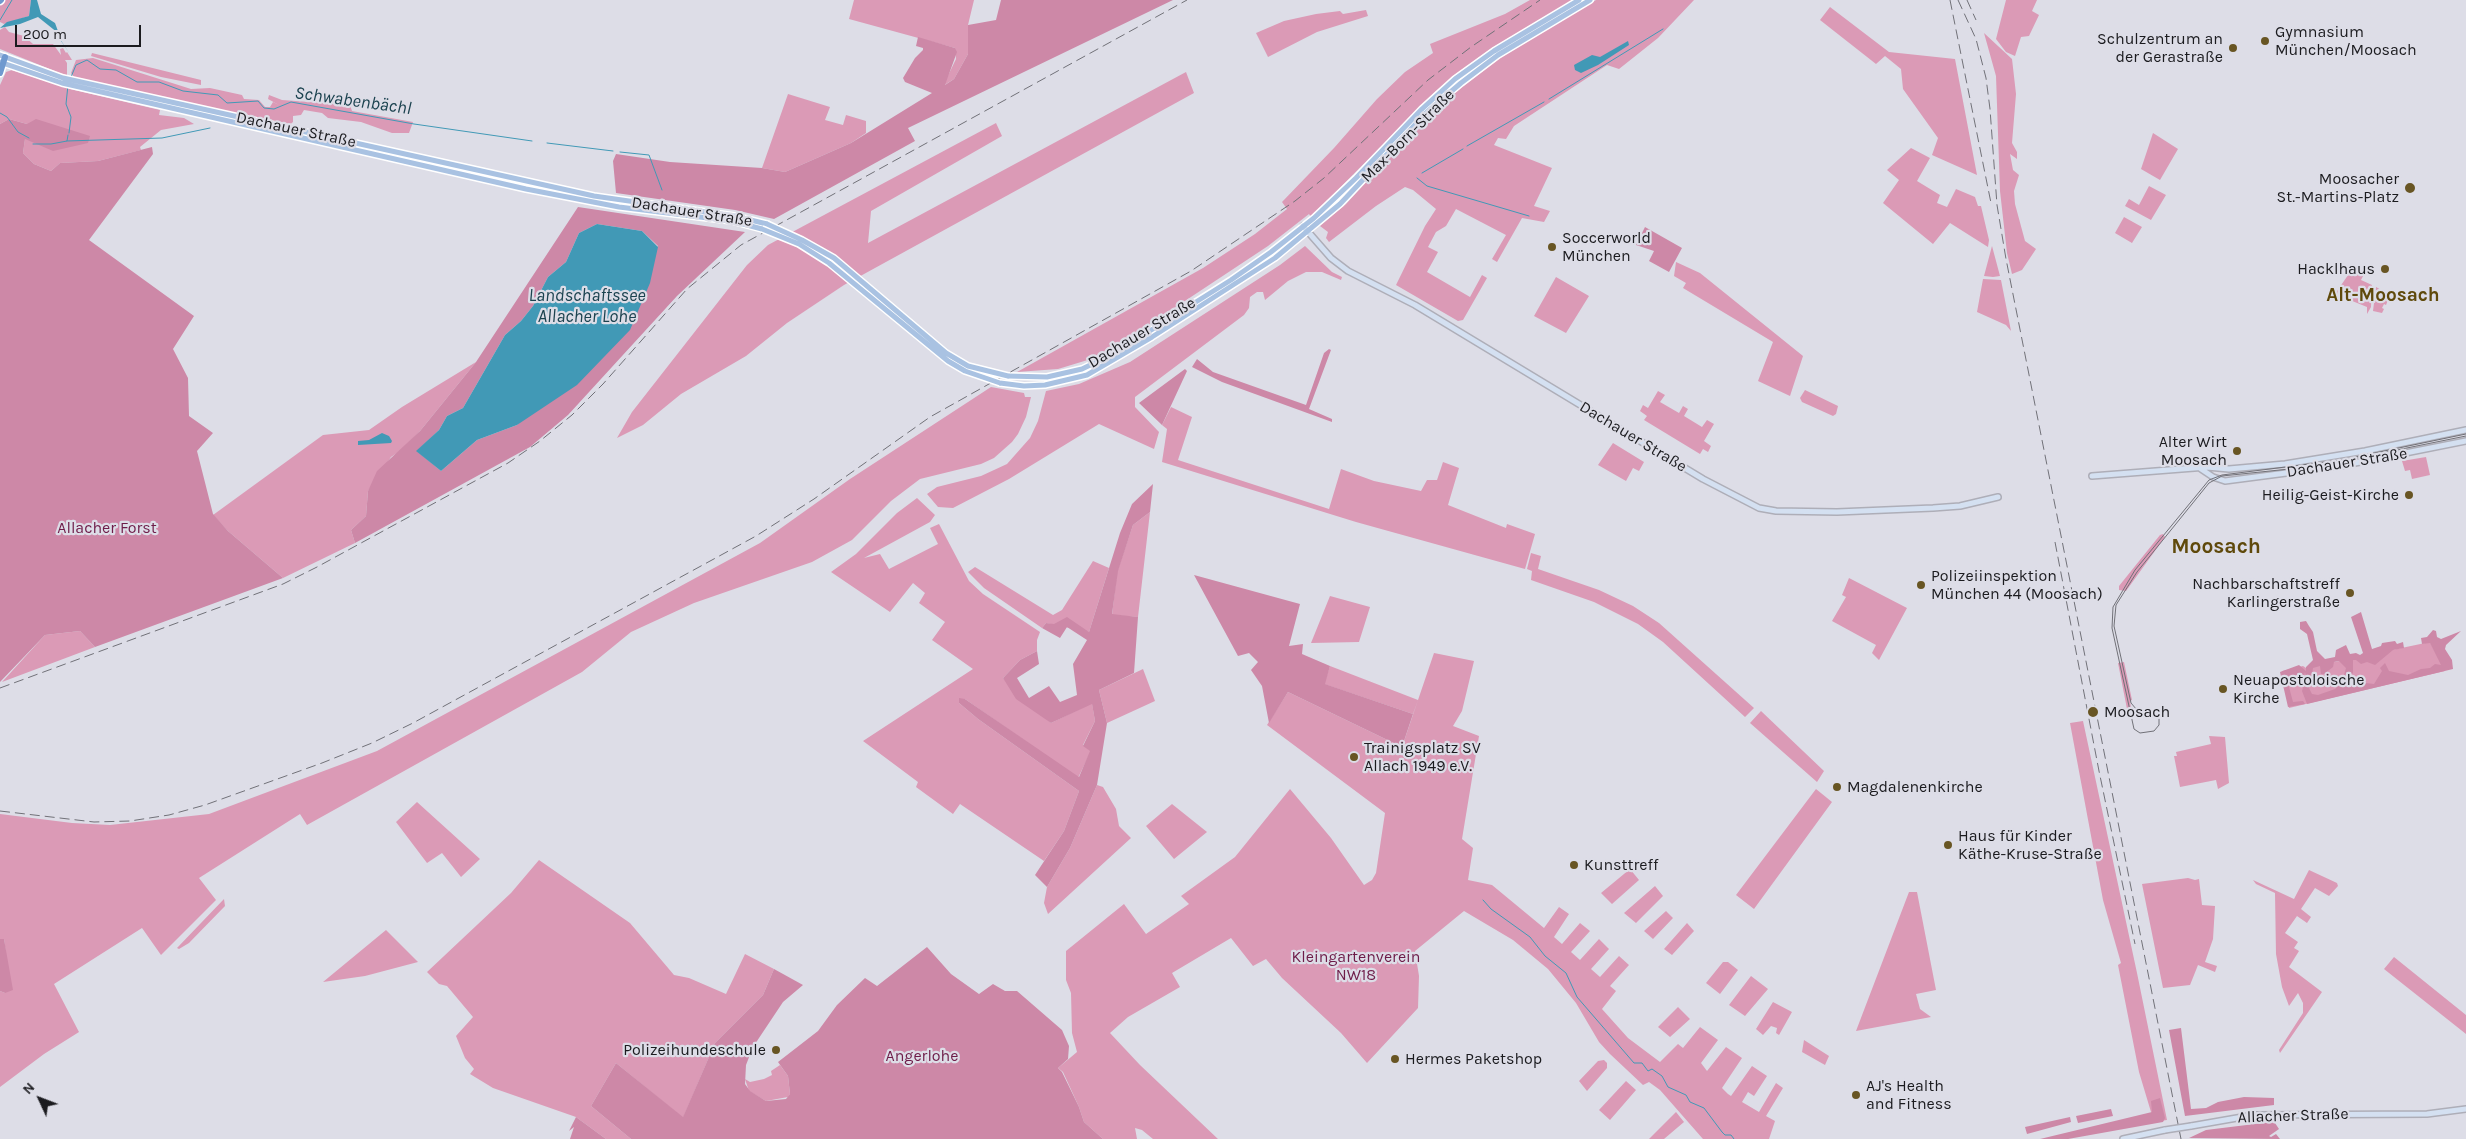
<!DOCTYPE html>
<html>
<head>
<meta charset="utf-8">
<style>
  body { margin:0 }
  #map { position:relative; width:2466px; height:1139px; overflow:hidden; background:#dddde7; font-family:Karla,sans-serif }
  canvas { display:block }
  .north { position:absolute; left:15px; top:1074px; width:50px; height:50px; -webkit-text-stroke:4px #dddde7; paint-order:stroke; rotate:313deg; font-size:14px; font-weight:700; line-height:20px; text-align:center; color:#1b1b1f }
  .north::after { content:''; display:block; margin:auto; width:18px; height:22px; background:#1b1b1f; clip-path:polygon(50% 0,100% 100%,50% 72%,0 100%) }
  .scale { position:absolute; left:15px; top:25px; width:126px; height:22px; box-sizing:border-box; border:2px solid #1b1b1f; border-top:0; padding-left:6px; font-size:15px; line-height:18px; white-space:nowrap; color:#1b1b1f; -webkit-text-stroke:4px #dddde7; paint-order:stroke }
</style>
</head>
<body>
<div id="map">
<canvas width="2466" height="1139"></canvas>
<div class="north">N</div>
<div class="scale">200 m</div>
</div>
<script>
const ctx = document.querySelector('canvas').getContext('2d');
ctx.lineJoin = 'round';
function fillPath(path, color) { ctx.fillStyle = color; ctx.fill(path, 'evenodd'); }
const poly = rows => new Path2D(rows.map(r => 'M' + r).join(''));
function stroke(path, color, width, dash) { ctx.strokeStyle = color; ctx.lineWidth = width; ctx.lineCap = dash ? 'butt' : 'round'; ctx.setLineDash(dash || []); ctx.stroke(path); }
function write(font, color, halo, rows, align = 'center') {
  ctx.font = font + ' Karla,sans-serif'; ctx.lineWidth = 4.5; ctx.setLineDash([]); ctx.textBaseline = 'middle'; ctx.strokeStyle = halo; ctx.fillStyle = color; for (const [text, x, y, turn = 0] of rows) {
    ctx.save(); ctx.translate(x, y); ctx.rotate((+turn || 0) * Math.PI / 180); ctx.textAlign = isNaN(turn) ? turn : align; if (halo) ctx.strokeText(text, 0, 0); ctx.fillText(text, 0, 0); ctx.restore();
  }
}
fillPath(poly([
  [3,0,31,0,29,16,4,24,0,22,0,5],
  [854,0,974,0,968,25,968,54,954,79,943,86,956,59,955,48,849,19],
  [1530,0,1573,0,1492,48,1459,72,1436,91,1311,217,1309,214,1268,246,1126,340,1091,359,1058,369,1017,372,1203,268,1255,234,1287,209,1282,202,1334,148,1377,99,1405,72,1433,53,1430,44,1505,14],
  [1596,0,1694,0,1658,38,1619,69,1607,65,1514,126,1506,139,1498,138,1494,145,1552,168,1534,206,1550,211,1544,222,1522,218,1497,262,1492,259,1506,235,1456,209,1446,226,1436,232,1428,247,1438,252,1427,272,1470,297,1482,275,1487,278,1463,320,1458,321,1396,285,1425,226,1436,209,1413,190,1405,187,1376,206,1329,242,1326,238,1328,232,1320,226,1346,204,1410,134,1443,102,1500,58],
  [2006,0,2037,0,2032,11,2039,15,2029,36,2021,37,2015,56,2006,52,1996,39],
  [1830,7,1889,52,1955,59,1977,175,1932,155,1938,138,1903,89,1901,69,1885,56,1876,64,1820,20],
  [1366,10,1368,16,1317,32,1268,57,1256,33,1284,21,1316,14,1340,11,1343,14],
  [5,27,9,32,24,36,33,44,53,44,61,55,60,49,63,48,66,53,67,52,72,60,65,60,67,63,67,76,0,49,0,30],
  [1984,33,2012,59,2016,94,2012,143,2017,152,2017,159,2010,154,2013,170,2019,175,2014,191,2015,204,2025,241,2036,249,2022,270,2012,274,2007,253,2000,191,1996,76],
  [92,53,201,80,201,85,161,77,91,56],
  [93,58,191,89,210,88,242,95,244,99,259,100,265,107,270,107,273,102,279,105,268,99,269,95,282,100,350,105,352,111,413,122,409,133,392,133,361,122,328,118,322,113,304,110,301,115,293,116,293,122,288,126,74,77,71,73,76,60],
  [12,70,70,89,160,110,159,115,184,118,194,124,161,130,140,147,141,150,98,161,60,163,51,171,34,164,23,153,27,124,9,119,0,124,0,85,6,72],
  [1186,72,1194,93,844,285,787,323,746,356,681,394,643,425,617,438,632,412,747,265,768,245,996,123,1002,136,871,211,868,243],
  [788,94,830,107,825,120,843,125,846,115,866,121,866,133,851,143,785,172,762,168],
  [2153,133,2178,149,2160,180,2141,169],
  [1911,148,1930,158,1917,181,1940,195,1937,203,1947,207,1956,189,1975,197,1978,206,1981,206,1989,240,1988,247,1950,223,1933,244,1883,203,1899,180,1887,170],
  [2149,186,2166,195,2151,220,2125,206,2129,199,2139,205],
  [2124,217,2142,227,2132,243,2115,233],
  [1305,246,1332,272,1342,277,1341,280,1322,272,1306,272,1288,281,1265,300,1263,292,1257,292,1250,297,1249,308,1244,315,1135,397,1135,407,1159,432,1154,449,1099,424,1009,479,953,508,938,507,927,494,937,487,981,476,1007,464,1030,438,1038,421,1046,391,1079,384,1130,362,1280,265],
  [1992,246,2000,276,1993,277,1984,276],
  [1676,262,1700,273,1803,356,1790,396,1758,381,1773,342,1683,288,1686,283,1674,276],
  [2355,265,2365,272,2361,280,2372,285,2371,307,2367,314,2367,307,2335,294],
  [1556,277,1589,296,1566,333,1534,316],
  [1983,279,2001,280,2011,331,2006,325,1977,312],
  [2376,287,2390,295,2386,305,2384,304,2382,308,2384,309,2382,313,2373,311],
  [476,362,420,431,403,449,391,457,368,491,366,516,351,530,355,543,283,578,228,531,213,515,323,435,369,430,402,407],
  [991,387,1024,393,1025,397,1031,397,1026,417,1018,434,1012,442,994,458,981,464,920,479,891,501,852,540,812,562,694,603,631,632,582,672,307,825,300,814,199,878,216,900,161,955,142,928,54,984,79,1032,44,1054,0,1087,0,991,5,993,6,954,4,939,0,939,0,814,72,823,110,825,209,814,377,751,760,543,850,479],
  [1805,390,1838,406,1836,414,1833,416,1802,402,1800,398],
  [1658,391,1665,395,1660,402,1679,413,1683,406,1688,409,1684,416,1702,427,1707,420,1714,424,1704,441,1711,446,1708,452,1703,449,1700,454,1644,420,1647,416,1640,411,1643,405,1648,408],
  [1171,407,1192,417,1178,460,1329,509,1341,469,1374,481,1421,491,1427,480,1437,480,1443,462,1459,468,1448,505,1506,528,1507,524,1535,534,1525,569,1356,522,1162,462,1167,429,1162,425],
  [1613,443,1644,462,1639,471,1633,468,1626,481,1598,465],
  [2426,457,2430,475,2412,479,2410,470,2405,471,2402,461],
  [917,498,935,515,930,522,864,558,880,554,889,569,938,544,930,528,939,524,969,581,983,594,1040,632,1037,640,1037,651,1020,660,1003,678,1051,723,1092,703,1095,721,1083,745,1091,751,1078,778,965,699,959,699,959,703,978,719,1079,791,1064,831,1044,861,960,804,953,814,916,787,918,782,863,741,973,669,932,640,945,622,919,603,925,593,913,583,890,612,831,572,856,554,897,513],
  [1150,512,1138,617,1112,615,1117,572,1133,525],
  [2163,534,2165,537,2126,591,2119,590,2119,586,2160,535],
  [1531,553,1541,556,1538,569,1599,590,1633,606,1659,623,1754,708,1745,717,1663,642,1638,624,1594,602,1531,580,1532,571,1527,569],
  [1093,561,1109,568,1089,632,1046,623,1042,628,984,588,968,572,975,567,1053,615,1062,610],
  [1849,578,1907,608,1879,660,1872,653,1876,645,1832,621,1846,597,1842,595],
  [1330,596,1370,607,1359,642,1311,643],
  [80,631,95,647,2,682,45,635],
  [2430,642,2445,671,2289,708,2282,671,2303,666,2306,668],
  [1434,653,1474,661,1462,711,1453,726,1479,736,1462,839,1473,848,1468,880,1492,885,1544,928,1559,907,1569,914,1554,937,1562,944,1580,923,1590,931,1571,952,1580,960,1599,939,1609,949,1591,969,1600,977,1619,956,1629,965,1610,986,1616,991,1602,1009,1628,1038,1660,1062,1678,1044,1683,1048,1700,1027,1718,1040,1701,1063,1707,1071,1726,1047,1742,1058,1722,1088,1728,1094,1731,1096,1752,1066,1767,1076,1754,1096,1748,1092,1742,1102,1759,1112,1776,1083,1783,1088,1766,1116,1775,1121,1769,1139,1703,1139,1660,1090,1649,1082,1643,1085,1610,1054,1599,1042,1576,1003,1548,969,1513,940,1464,911,1415,951,1419,976,1418,1008,1367,1063,1341,1033,1282,978,1266,959,1253,966,1231,938,1172,973,1180,987,1128,1017,1110,1033,1140,1065,1218,1139,1153,1139,1142,1130,1135,1128,1137,1139,1103,1139,1084,1122,1079,1107,1063,1072,1058,1068,1077,1052,1072,1033,1071,993,1066,980,1066,951,1124,904,1146,934,1189,904,1181,896,1235,857,1290,789,1331,838,1364,885,1372,880,1376,873,1385,813,1267,725,1288,692,1402,747],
  [2124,662,2132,700,2130,701,2131,708,2127,709,2118,663],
  [1330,666,1418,700,1413,714,1324,684],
  [1143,669,1155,701,1107,723,1099,690],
  [1761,711,1824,771,1817,782,1750,723],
  [2083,721,2137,973,2167,1120,2154,1122,2139,1072,2118,965,2121,963,2103,900,2070,723],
  [2209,736,2225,737,2229,783,2218,789,2216,780,2180,787,2174,756,2177,756,2176,752,2211,744],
  [1097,785,1103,787,1116,809,1119,826,1131,838,1048,914,1044,903,1047,887,1070,848],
  [1816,789,1832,802,1754,909,1736,895],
  [417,802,480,859,461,877,442,853,427,863,396,822],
  [1172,804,1207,832,1174,859,1146,826],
  [539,860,630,923,674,975,689,978,726,994,745,954,774,969,763,995,715,1043,683,1118,616,1063,591,1106,631,1139,606,1139,576,1117,493,1088,470,1074,474,1069,465,1058,456,1036,473,1017,447,986,439,984,427,972,511,893],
  [1630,869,1639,880,1612,904,1601,893],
  [2309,870,2337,883,2338,886,2329,896,2315,888,2301,909,2311,917,2307,923,2297,916,2285,933,2298,942,2294,948,2299,951,2289,967,2322,992,2280,1053,2279,1050,2303,1013,2303,1003,2298,993,2289,1006,2282,987,2276,954,2275,893,2256,884,2253,880,2294,899],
  [2188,878,2195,880,2199,879,2202,905,2215,906,2213,939,2205,962,2217,966,2215,972,2198,965,2190,985,2163,988,2142,884],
  [1655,886,1663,896,1636,923,1624,913],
  [1909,892,1917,892,1936,990,1916,994,1920,1009,1931,1017,1856,1031],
  [224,899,225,906,189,943,179,949,177,948],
  [1666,911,1673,918,1653,939,1644,931],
  [1687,923,1694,931,1672,955,1664,949],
  [386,930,418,962,365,976,323,982],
  [2394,957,2466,1015,2466,1034,2384,969],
  [1723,962,1728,962,1738,970,1720,994,1706,983],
  [1751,976,1768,989,1745,1016,1729,1005],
  [1773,1002,1792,1012,1779,1035,1776,1033,1777,1028,1771,1026,1763,1035,1756,1029],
  [1678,1007,1690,1019,1670,1037,1658,1027],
  [1804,1040,1829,1056,1825,1065,1802,1052],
  [1604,1060,1607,1063,1607,1068,1587,1091,1579,1081,1598,1061],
  [780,1065,788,1076,790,1094,788,1097,766,1101,749,1091,745,1079,750,1082,764,1079,772,1075,771,1071],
  [1626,1081,1636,1090,1610,1120,1599,1110],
  [1676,1112,1684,1122,1664,1139,1649,1139]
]), '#db9ab6');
fillPath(poly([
  [1001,0,1173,0,908,128,915,141,774,219,735,210,616,193,613,161,616,154,670,162,762,168,785,172,851,143,932,93,905,82,903,78,915,58,923,50,923,48,916,46,918,37,955,48,957,52,945,85,954,79,968,54,968,25,996,20],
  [9,119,27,124,36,119,90,136,88,143,53,151,25,139,23,153,34,164,51,171,60,163,98,161,152,147,153,154,89,240,194,316,173,349,188,378,189,416,213,433,197,451,213,514,228,531,283,578,95,647,80,631,45,635,0,682,0,124],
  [578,207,745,232,677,296,568,415,530,447,355,543,351,530,366,516,368,491,377,471,420,431,476,362],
  [597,224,642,231,658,246,517,425,477,440,441,471,417,451,439,430,447,416,463,408,505,335,521,321,533,306,548,277,566,262,579,233],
  [1645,227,1682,248,1669,272,1649,261,1654,251,1636,245],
  [1329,349,1331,350,1309,409,1332,419,1332,422,1222,382,1192,367,1197,359,1213,372,1306,405,1324,353],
  [1185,369,1187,371,1162,425,1139,403],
  [1153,484,1150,512,1133,525,1118,571,1112,614,1138,617,1134,673,1099,690,1107,723,1097,785,1070,848,1047,887,1035,875,1064,831,1079,791,978,719,959,703,959,698,965,699,1079,777,1090,751,1083,746,1095,721,1092,704,1051,723,1016,699,1003,678,1020,660,1037,651,1039,664,1017,678,1029,698,1049,686,1060,702,1077,695,1073,664,1087,640,1067,627,1060,638,1042,628,1046,623,1054,624,1067,617,1089,632,1120,533,1132,504],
  [1194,575,1300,604,1289,646,1303,644,1302,654,1330,666,1325,684,1413,714,1402,747,1288,692,1269,723,1262,686,1251,670,1258,662,1249,653,1238,656],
  [2361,612,2372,649,2381,646,2382,643,2395,641,2397,644,2403,642,2404,648,2393,650,2375,665,2367,662,2361,664,2356,660,2353,660,2353,673,2348,678,2344,675,2346,668,2339,661,2334,662,2333,667,2324,674,2321,674,2320,666,2313,668,2311,681,2307,680,2305,672,2303,680,2289,687,2293,702,2303,701,2305,704,2288,707,2280,672,2299,665,2306,671,2306,667,2313,660,2307,634,2300,629,2300,622,2306,621,2309,626,2313,632,2317,651,2325,659,2335,657,2336,650,2346,645,2350,654,2356,653,2360,655,2363,653,2351,617],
  [2433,630,2436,631,2437,637,2441,639,2461,631,2446,645,2445,649,2452,660,2453,669,2307,704,2302,691,2304,684,2307,684,2312,694,2318,695,2335,689,2340,684,2349,685,2357,682,2374,684,2382,671,2380,668,2385,663,2389,671,2408,675,2421,669,2430,668,2435,664,2441,665,2430,643,2422,644,2421,638,2427,637],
  [0,939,4,939,13,990,5,993,0,991],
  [927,947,951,974,979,994,993,984,1005,991,1017,991,1062,1030,1069,1046,1068,1059,1058,1068,1062,1072,1079,1107,1084,1122,1103,1139,631,1139,591,1106,616,1063,683,1117,715,1043,763,995,774,969,803,985,783,1002,753,1047,746,1065,745,1084,750,1091,766,1101,786,1099,790,1094,788,1076,778,1062,818,1031,837,1005,865,978,877,986],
  [2181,1028,2191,1109,2206,1108,2218,1102,2244,1097,2274,1098,2274,1105,2185,1116,2169,1030],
  [2160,1098,2165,1118,2163,1122,2068,1139,2040,1139,2152,1112,2151,1101],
  [2111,1109,2113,1116,2078,1123,2076,1116],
  [576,1117,606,1139,570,1139,574,1127,569,1131],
  [2070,1117,2071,1122,2027,1134,2025,1127],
  [2271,1122,2275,1123,2279,1129,2269,1136,2271,1137,2276,1134,2280,1139,2189,1138,2206,1130]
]), '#cd88a7');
fillPath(poly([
  [31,0,37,0,41,14,55,23,62,42,70,54,59,38,58,33,38,17,20,24,0,28,7,22,29,16],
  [1628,41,1629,45,1598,65,1581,73,1575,70,1574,65,1592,55,1600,57],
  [597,224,642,231,658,247,650,283,630,330,577,385,517,425,477,440,441,471,416,451,439,430,447,416,463,408,505,335,521,321,533,306,548,277,566,262,579,233],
  [382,433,389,436,392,441,391,443,358,445,358,441,369,440]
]), '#4199b6');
stroke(poly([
  [0,20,12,0],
  [71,77,76,65,87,60,100,69,116,70,137,82,159,82,183,91,218,95,227,103,258,101,264,108,274,109,291,102,414,124,532,141],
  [68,85,66,104,71,117,69,133],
  [1549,99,1663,29],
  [0,113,7,117,18,132,29,138],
  [67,141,162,138,210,128],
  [547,143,613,151],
  [33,144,51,144,67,141,68,135],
  [1467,146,1544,102],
  [620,152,649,155,662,190],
  [1422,173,1463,149],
  [1417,178,1427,186,1529,216],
  [1483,900,1491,909,1530,937,1545,956,1566,973,1577,997,1634,1063,1642,1063,1648,1071,1652,1069,1662,1076,1668,1087,1686,1095,1690,1102,1704,1108,1722,1132,1725,1135,1731,1135,1734,1139]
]), '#4199b6', 1);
const secondary = poly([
  [1303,226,1331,258,1348,271,1415,305,1703,479,1759,508,1776,511,1837,512,1933,508,1960,506,1998,497],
  [2201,469,2213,477,2225,481,2340,466,2466,441],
  [2092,476,2207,467,2229,469,2285,464,2365,451,2466,430],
  [2191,1126,2254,1115,2427,1114,2466,1109],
  [2123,1139,2165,1130]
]);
const primary = poly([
  [0,55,63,78,594,196,734,216,767,224],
  [0,62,62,83,526,189,619,207,732,221,762,229],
  [1008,376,1047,377,1082,369,1113,354,1231,280,1271,252,1314,218,1356,178,1422,109,1455,79,1494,51,1579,0],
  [1000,383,1024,386,1045,385,1087,375,1152,337,1275,258,1340,204,1427,112,1461,83,1498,55,1590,0]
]);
const motorway = poly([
  [0,1,1,0],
  [0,73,5,57]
]);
stroke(secondary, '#aeaeb8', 8);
stroke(primary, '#fff', 8);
stroke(motorway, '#fff', 9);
stroke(secondary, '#d4e0f1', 5);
stroke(primary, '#a9c2e2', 5);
stroke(motorway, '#6f99cf', 6);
stroke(poly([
  [2466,434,2341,460,2222,475,2209,480,2135,570,2113,607,2112,628,2134,729,2140,733,2154,731,2159,725,2159,719,2154,712,2137,710,2131,703,2114,626,2116,605,2137,572,2209,483,2222,476,2318,466,2466,436]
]), '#717178', 1);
stroke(poly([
  [1950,0,1991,203],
  [1958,0,1976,39,1986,78,1990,109,1997,205,2006,259,2181,1139],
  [1967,0,1976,20],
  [2055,542,2099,771,2135,944],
  [0,688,283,584,317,567,508,463,540,441,572,415,603,384,687,289,741,245,1187,0],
  [0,811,94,822,130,821,169,815,205,805,322,763,372,743,413,723,756,536,814,499,930,417,1191,271,1295,201,1324,178,1428,80,1471,47,1540,0]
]), '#717178', 1, [10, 5]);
const secondaryBridge = poly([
  [2165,1130,2191,1126]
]);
const primaryBridge = poly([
  [767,224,802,240,834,258,946,353,968,366,1008,376],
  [762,229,799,244,829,263,948,361,965,371,1000,383]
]);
stroke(secondaryBridge, '#aeaeb8', 8, []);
stroke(primaryBridge, '#fff', 8, []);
stroke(secondaryBridge, '#d4e0f1', 5);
stroke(primaryBridge, '#a9c2e2', 5);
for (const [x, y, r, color] of [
  [2265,41,5,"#685523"],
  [2233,48,5,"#685523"],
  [2410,188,6,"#685523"],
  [1552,247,5,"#685523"],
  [2385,269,5,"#685523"],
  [2237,451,5,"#685523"],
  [2409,495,5,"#685523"],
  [1921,585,5,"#685523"],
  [2350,593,5,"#685523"],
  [2223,689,5,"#685523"],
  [2093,712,6,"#685523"],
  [1354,757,5,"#685523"],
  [1837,787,5,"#685523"],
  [1948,845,5,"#685523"],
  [1574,865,5,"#685523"],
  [776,1050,5,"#685523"],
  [1395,1059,5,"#685523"],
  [1856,1095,5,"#685523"]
]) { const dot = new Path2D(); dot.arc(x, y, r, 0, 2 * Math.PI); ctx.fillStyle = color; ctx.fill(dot); stroke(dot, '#dddde7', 2); }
write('16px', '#1b1b1f', '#dddde7', [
  ["Gymnasium",2275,32],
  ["München/Moosach",2275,50],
  ["Schulzentrum an",2223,39,"right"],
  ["der Gerastraße",2223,57,"right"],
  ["Moosacher",2399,179,"right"],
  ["St.-Martins-Platz",2399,197,"right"],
  ["Soccerworld",1562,238],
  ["München",1562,256],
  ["Hacklhaus",2375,269,"right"],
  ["Alter Wirt",2227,442,"right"],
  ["Moosach",2227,460,"right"],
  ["Heilig-Geist-Kirche",2399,495,"right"],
  ["Polizeiinspektion",1931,576],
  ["München 44 (Moosach)",1931,594],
  ["Nachbarschaftstreff",2340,584,"right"],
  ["Karlingerstraße",2340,602,"right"],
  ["Neuapostoloische",2233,680],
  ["Kirche",2233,698],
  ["Moosach",2104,712],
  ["Trainigsplatz SV",1364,748],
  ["Allach 1949 e.V.",1364,766],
  ["Magdalenenkirche",1847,787],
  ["Haus für Kinder",1958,836],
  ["Käthe-Kruse-Straße",1958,854],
  ["Kunsttreff",1584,865],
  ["Polizeihundeschule",766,1050,"right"],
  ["Hermes Paketshop",1405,1059],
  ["AJ's Health",1866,1086],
  ["and Fitness",1866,1104]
], 'left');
write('16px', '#1b1b1f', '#dddde7', [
  ["Dachauer Straße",296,130,12],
  ["Max-Born-Straße",1408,136,-45],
  ["Dachauer Straße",692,212,9],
  ["Dachauer Straße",1142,333,-31],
  ["Dachauer Straße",1633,437,31],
  ["Dachauer Straße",2347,463,-9],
  ["Allacher Straße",2293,1116,-2]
]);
write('16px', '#6e1c49', '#dddde7', [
  ["Allacher Forst",107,528],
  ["Kleingartenverein",1356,957],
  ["NW18",1356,975],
  ["Angerlohe",922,1056]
]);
write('italic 18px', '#1b424f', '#dddde7', [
  ["Schwabenbächl",353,101,8],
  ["Landschaftssee",587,296],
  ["Allacher Lohe",587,317]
]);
write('bold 19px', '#5f490b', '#dddde7', [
  ["Alt-Moosach",2383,296]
]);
write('bold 21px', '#5f490b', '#dddde7', [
  ["Moosach",2216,547]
]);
</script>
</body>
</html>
